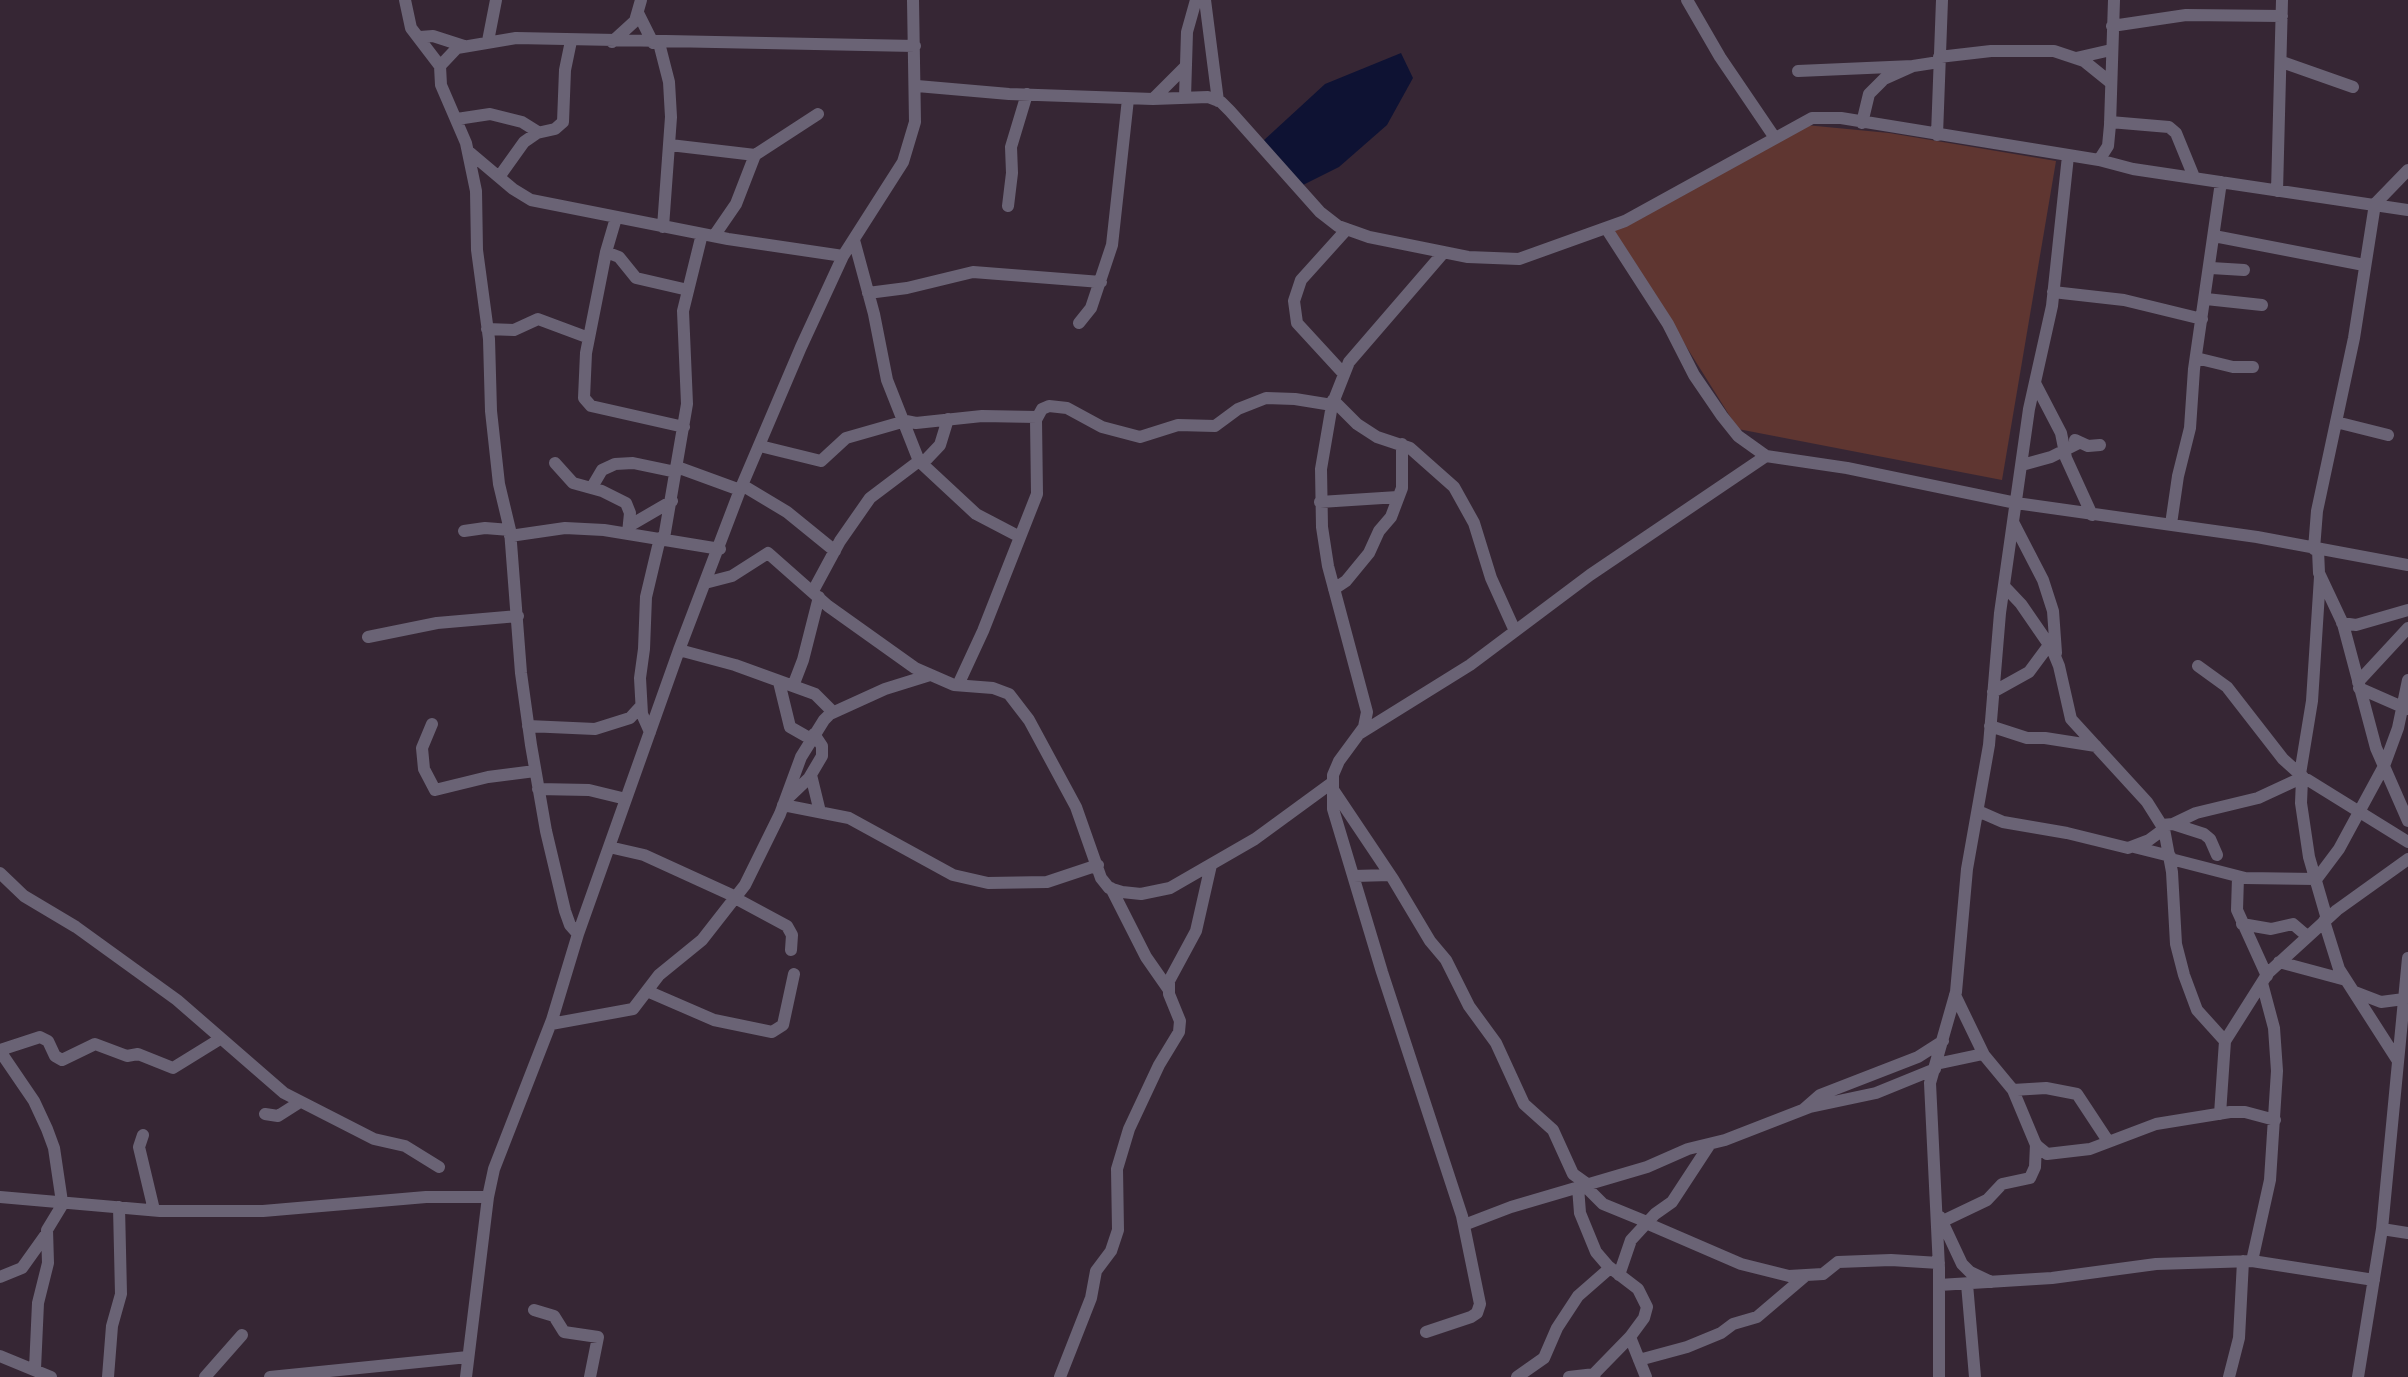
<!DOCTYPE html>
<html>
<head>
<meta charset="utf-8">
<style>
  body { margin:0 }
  canvas { display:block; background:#362634 }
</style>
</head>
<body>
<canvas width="2408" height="1377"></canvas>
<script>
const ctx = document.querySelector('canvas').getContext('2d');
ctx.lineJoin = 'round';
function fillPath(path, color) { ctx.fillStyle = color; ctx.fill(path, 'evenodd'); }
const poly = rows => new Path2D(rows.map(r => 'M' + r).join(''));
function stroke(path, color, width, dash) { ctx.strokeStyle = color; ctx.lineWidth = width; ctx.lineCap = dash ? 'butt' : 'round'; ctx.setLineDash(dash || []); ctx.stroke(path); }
fillPath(poly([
  [1795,124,1889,133,2056,161,2002,480,1738,429,1610,225]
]), '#5f3631');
fillPath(poly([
  [1401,53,1413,78,1387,125,1339,167,1299,187,1263,141,1325,84]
]), '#0e1233');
stroke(poly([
  [405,0,411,28,440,66],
  [1205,0,1218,101],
  [1687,0,1720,57,1775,138],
  [638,13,653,43],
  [2112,26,2186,15,2282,16],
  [420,37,433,36,464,46],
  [488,41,496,0],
  [612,42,635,21,641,0],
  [659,43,669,82,671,117,663,227],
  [1939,57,1991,51,2054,51,2084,61,2110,82],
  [2076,58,2111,50],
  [2282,62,2353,87],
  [1798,71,1913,66],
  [917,86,1009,94,1153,99,1208,97,1221,102,1230,111,1320,212,1338,226,1369,237,1468,257,1519,259,1625,221,1812,118,1841,118,2099,160,2133,169,2408,210],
  [1185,97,1187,32,1196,0],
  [1153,99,1185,67],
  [457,119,490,114,522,122,538,132],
  [2110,122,2169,127,2176,133,2194,177],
  [1862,123,1869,94,1884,79,1913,66,1939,62],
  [1937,135,1942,0],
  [670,145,755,155],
  [468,151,513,189,531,200,728,239,843,256],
  [2099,160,2108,146,2110,125,2114,0],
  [499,177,524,142,537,133,555,129,563,122,565,70,571,41],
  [2277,191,2282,0],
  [1008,206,1012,173,1011,147,1027,94],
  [616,218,606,252,586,353,584,398,591,406,684,427],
  [1606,228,1668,324,1694,375,1722,416,1738,436,1766,456,1847,468,2016,503,2257,537,2408,565],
  [714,236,736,204,755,155,818,114],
  [2214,236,2364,265],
  [854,240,874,314,887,380,919,461,976,514,1020,537],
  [606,252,619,257,636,278,688,290],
  [2211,268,2244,270],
  [2053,292,2124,300,2202,319],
  [868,293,907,288,973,272,1101,282],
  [2206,299,2262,305],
  [1079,323,1091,308,1112,245,1128,99],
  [487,329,514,330,538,319,589,338],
  [2196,358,2233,367,2253,367],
  [1343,373,1297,323,1294,301,1301,280,1347,229],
  [2035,383,2061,433,2066,458,2092,515],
  [1333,400,1357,424,1377,437,1410,448,1454,487,1474,523,1491,578,1515,631],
  [901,420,916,423,982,416,1037,417],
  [2336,422,2388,435],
  [2075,440,2088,446,2100,445],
  [760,446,821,461,846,438,902,422],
  [555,463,573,483,602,491,626,503,630,513,628,533],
  [922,464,940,445,948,419],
  [2022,465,2051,457,2079,443],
  [677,467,740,490],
  [742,485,787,512,835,551],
  [592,487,602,470,615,464,633,463,676,472],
  [1320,502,1398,497],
  [2013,522,2043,580,2053,611,2056,653],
  [2171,524,2178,476,2190,428,2194,369,2221,182],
  [629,526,672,501],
  [464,531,485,528,510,530],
  [510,536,565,528,604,530,720,549],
  [664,538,687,404,683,311,702,234],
  [2314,549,2317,511,2354,338,2375,204,2408,170],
  [2318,550,2319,573,2343,624,2376,748,2408,821],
  [705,583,732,576,768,553,828,606,915,668,954,685,993,688,1009,694,1029,720,1076,807,1101,878,1109,888,1122,892,1141,894,1170,888,1255,839,1333,782],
  [2004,586,2021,604,2052,649,2059,666,2071,719,2147,802,2164,829,2172,872,2176,944,2184,975,2197,1010,2225,1041],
  [1334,589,1346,581,1369,553,1379,531,1391,517,1402,488,1402,444],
  [813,591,840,541,870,498,919,461],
  [2342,623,2356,625,2408,610],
  [368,637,437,623,518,616],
  [679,650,735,665,815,694,833,712],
  [2198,666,2227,687,2283,759,2303,777],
  [779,682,790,727,811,739],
  [2358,682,2408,628],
  [958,685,983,631,1037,494,1036,420,1042,409,1049,406,1067,408,1102,427,1140,437,1178,425,1215,426,1238,409,1266,398,1295,399,1332,405],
  [793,686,803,660,819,597],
  [2359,688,2407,709],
  [1993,692,2029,672,2049,645],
  [432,724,422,748,424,769,435,790,488,777,535,771],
  [528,726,595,729,630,718,641,706],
  [1990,726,2027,738,2045,738,2096,746],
  [650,732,642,714,640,678,644,649,646,597,660,538],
  [1359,734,1470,665,1590,575,1766,456],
  [2300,774,2312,701,2320,577],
  [811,775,820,812],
  [2302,779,2301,803,2309,857,2327,919],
  [1332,788,1393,879,1430,941,1446,960,1469,1006,1496,1043,1524,1104,1553,1130,1573,1174,1587,1184],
  [538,789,589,790,626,799],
  [788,798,809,778,822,756,822,746,814,734],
  [783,805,849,818,953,875,988,883,1047,882,1098,865],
  [1978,811,2003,822,2067,833,2128,848,2149,840,2164,829],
  [2173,824,2204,834,2210,839,2217,855],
  [2162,825,2173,824,2196,813,2258,798,2299,779,2308,780,2408,842],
  [609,847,644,855,736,897],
  [2134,847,2170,856],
  [2171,859,2245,878,2315,879],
  [0,873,24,896,76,927,177,1000,284,1093,374,1139,405,1146,439,1167],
  [1354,876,1390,875],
  [2238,877,2237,910,2267,976],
  [2315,881,2339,849,2384,766,2398,728,2408,680],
  [1111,888,1146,957,1169,990],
  [735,898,787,926,792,935,791,950],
  [2324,921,2339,969,2398,1061],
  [2242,924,2271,929,2293,924,2307,936],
  [578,934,570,925,565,911,546,831,531,745,521,673,510,530,499,484,491,411,489,339,477,250,476,191,466,143,441,85,440,66,457,48,516,38,915,46],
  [2279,962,2346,980],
  [647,991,714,1020,772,1032,783,1025,794,974],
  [2355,992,2381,1002,2404,999],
  [1955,995,1984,1055,2013,1090,2036,1145,2047,1154,2090,1149,2156,1124,2230,1112,2245,1112,2275,1120],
  [551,1024,633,1009,659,975,702,940,745,885,780,814,801,757,824,720,830,714,885,689,930,675],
  [0,1050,40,1037,48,1041,55,1056,62,1060,95,1044,127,1056,138,1054,173,1068,220,1039],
  [0,1051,34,1101,47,1129,54,1148,62,1202],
  [1936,1064,1983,1054],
  [2013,1090,2046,1088,2077,1094,2108,1141],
  [1804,1109,1820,1095,1918,1057,1943,1041],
  [265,1114,278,1116,300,1102],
  [2220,1114,2225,1041,2268,973,2337,910,2408,859],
  [143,1135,139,1147,154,1210],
  [1584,1185,1603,1204,1647,1222],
  [1578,1187,1580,1213,1596,1252,1608,1266,1638,1289,1647,1307,1644,1318,1630,1337,1591,1377],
  [0,1197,160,1211,263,1211,426,1197,488,1197],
  [1940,1217,1962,1264,1970,1272,1991,1282],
  [1943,1221,1987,1200,2002,1184,2030,1178,2035,1167,2036,1144],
  [1646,1223,1741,1264,1789,1276,1823,1274,1838,1262,1891,1260,1939,1263],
  [1464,1225,1511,1207,1647,1167,1688,1149,1725,1140,1810,1107,1876,1093,1935,1069],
  [2382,1229,2408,1233],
  [2252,1261,2270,1180,2277,1071,2274,1028,2262,983],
  [1619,1275,1631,1240,1655,1214,1672,1202,1710,1144],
  [0,1277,22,1268,47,1233],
  [1967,1284,1975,1377],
  [1939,1285,2052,1278,2156,1264,2252,1261,2374,1280],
  [534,1310,554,1316,564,1332,598,1337,590,1377],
  [1426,1332,1471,1317,1477,1313,1480,1304,1462,1216,1382,972,1333,809,1333,775,1339,761,1364,727,1367,712,1328,566,1322,527,1321,469,1332,405,1349,362,1444,252],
  [1630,1337,1646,1377],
  [0,1356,51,1377],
  [1639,1360,1687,1347,1721,1333,1733,1324,1757,1317,1804,1277],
  [35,1369,38,1303,48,1263,47,1230,64,1202],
  [108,1377,112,1326,121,1294,119,1207],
  [205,1377,242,1335],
  [270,1377,468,1357],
  [466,1377,488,1197,494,1169,552,1020,578,934,679,650,740,490,801,347,843,256,903,162,915,122,913,0],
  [1060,1377,1091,1298,1096,1271,1111,1251,1118,1230,1117,1169,1129,1129,1159,1065,1179,1032,1180,1021,1169,994,1169,981,1196,931,1211,865],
  [1517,1377,1544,1358,1557,1328,1578,1296,1610,1268],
  [1569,1377,1595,1374],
  [1939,1377,1939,1268,1930,1083,1956,992,1967,869,1989,745,2000,613,2029,409,2052,306,2068,156],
  [2229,1377,2239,1338,2243,1261],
  [2358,1377,2382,1229,2408,958]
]), '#6a6375', 12);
</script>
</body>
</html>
